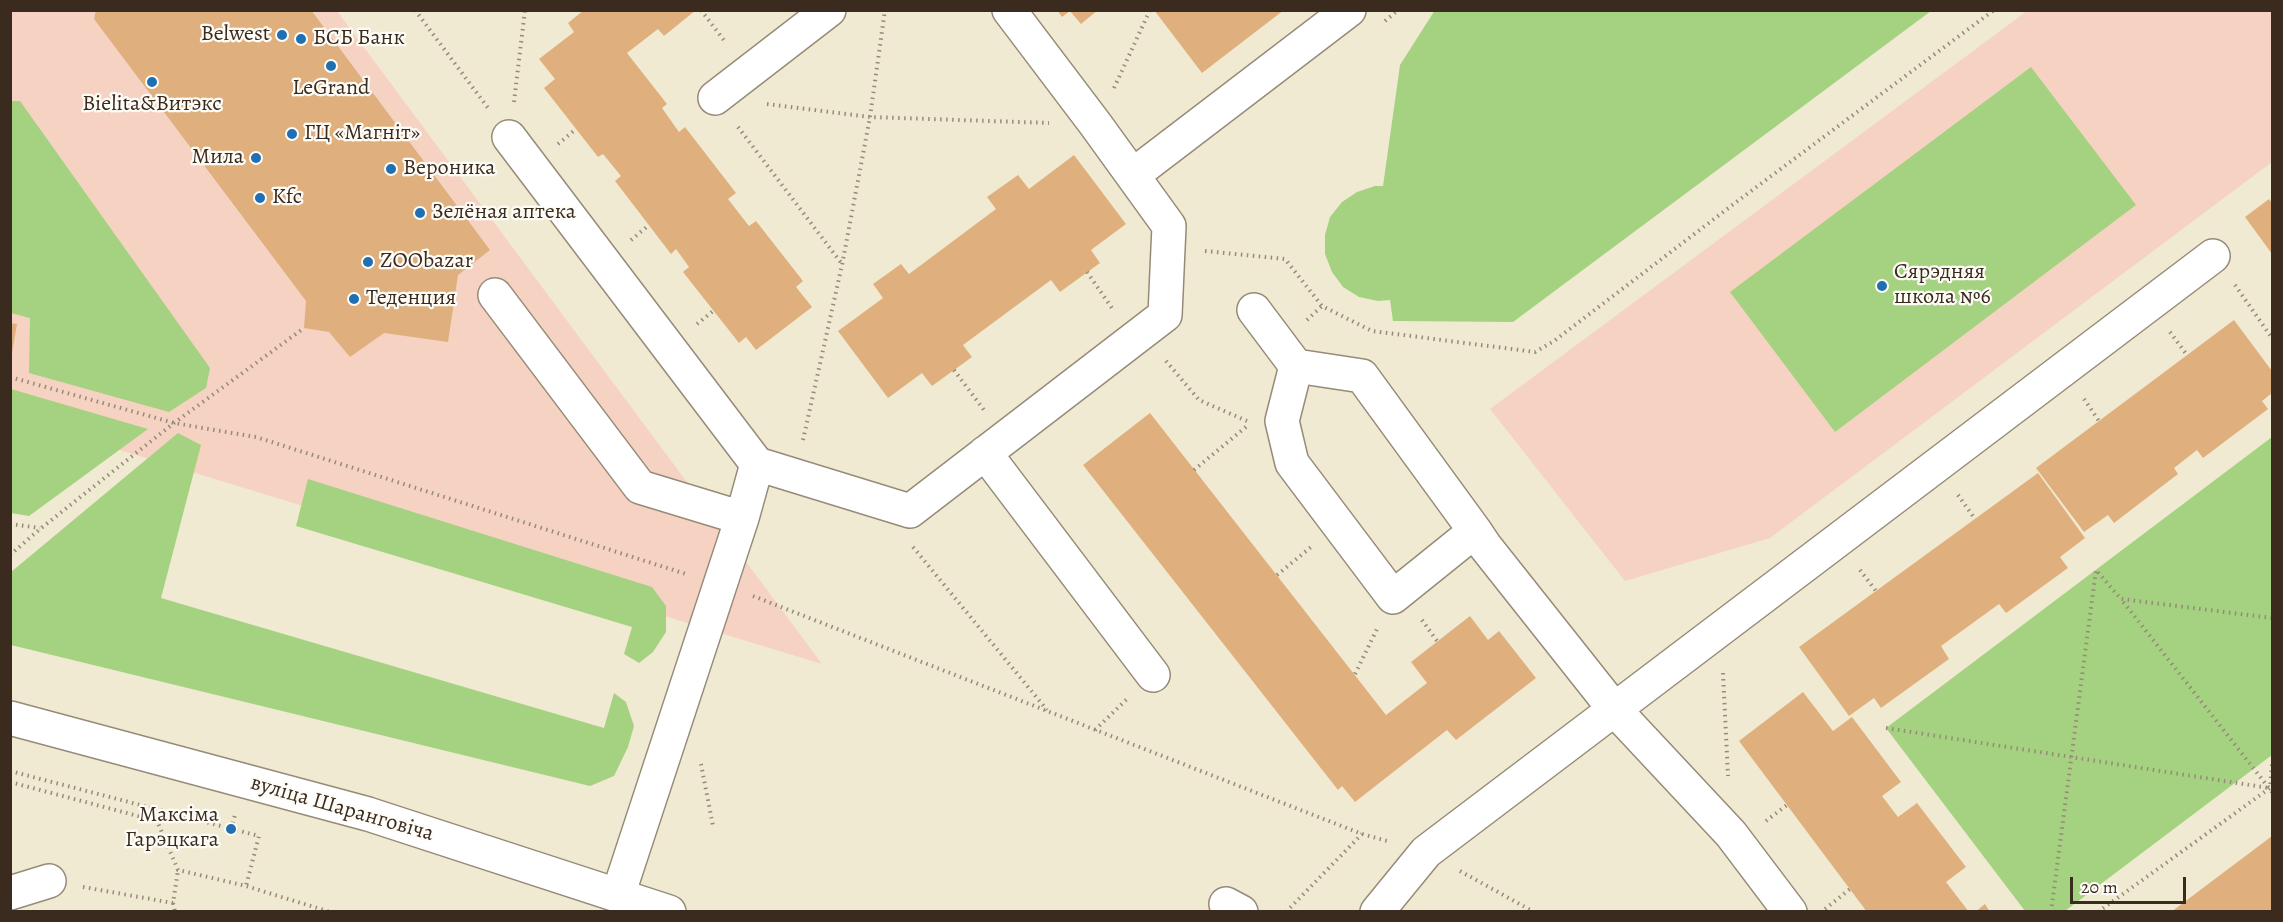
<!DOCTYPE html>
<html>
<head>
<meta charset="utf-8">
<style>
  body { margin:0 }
  #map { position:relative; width:2283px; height:922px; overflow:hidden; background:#f1ead2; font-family:Alegreya,serif }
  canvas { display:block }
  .frame { position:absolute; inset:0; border:12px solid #3b2a1e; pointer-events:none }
  .scale { position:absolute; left:2070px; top:877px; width:116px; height:27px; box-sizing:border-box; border:3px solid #3b2a1e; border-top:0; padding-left:8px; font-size:18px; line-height:21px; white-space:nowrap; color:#3b2a1e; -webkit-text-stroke:4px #fdfcf7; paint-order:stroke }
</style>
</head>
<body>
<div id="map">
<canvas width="2283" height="922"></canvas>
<div class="frame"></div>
<div class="scale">20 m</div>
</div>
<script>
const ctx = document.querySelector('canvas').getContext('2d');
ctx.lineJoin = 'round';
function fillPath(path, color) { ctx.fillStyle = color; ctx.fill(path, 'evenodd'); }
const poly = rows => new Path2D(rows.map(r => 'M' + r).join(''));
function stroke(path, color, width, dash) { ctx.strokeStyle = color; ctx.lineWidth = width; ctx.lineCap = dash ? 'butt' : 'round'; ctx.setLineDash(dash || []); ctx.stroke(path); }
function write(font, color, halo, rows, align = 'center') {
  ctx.font = font + ' Alegreya,serif'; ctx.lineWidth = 4.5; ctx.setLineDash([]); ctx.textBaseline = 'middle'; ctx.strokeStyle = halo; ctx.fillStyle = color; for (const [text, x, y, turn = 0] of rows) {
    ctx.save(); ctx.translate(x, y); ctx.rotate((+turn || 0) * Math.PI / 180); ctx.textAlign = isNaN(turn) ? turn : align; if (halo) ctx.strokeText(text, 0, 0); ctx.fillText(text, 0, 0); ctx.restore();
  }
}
fillPath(poly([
  [12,10,337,11,822,664,11,417],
  [2027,11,2272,11,2272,162,1770,538,1625,581,1490,409]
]), '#f6d2c3');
fillPath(poly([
  [1435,10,1931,10,1931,11,1513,322,1393,321,1390,300,1378,301,1359,297,1343,287,1332,272,1325,254,1325,235,1330,217,1342,202,1357,192,1375,186,1383,186,1400,65],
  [2031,67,2136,205,1835,432,1730,292],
  [11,101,20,101,210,368,206,388,169,412,29,373,30,318,11,313],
  [10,389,11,389,148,429,29,516,11,513],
  [178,433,201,445,161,598,604,728,614,693,626,702,634,726,628,747,614,776,590,786,11,645,11,572],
  [2272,437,2272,755,2065,911,2025,911,1886,728],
  [308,479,652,587,666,606,666,632,653,652,639,663,624,654,632,627,296,526]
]), '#a5d280');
fillPath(poly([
  [96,10,311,10,490,250,458,275,448,342,384,333,350,357,329,332,304,328,306,301,94,19],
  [584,10,696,10,664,36,658,29,627,53,667,104,662,108,679,132,685,127,736,193,728,199,749,226,756,221,803,281,796,287,812,307,756,350,746,337,739,343,683,272,689,267,676,249,671,254,615,181,621,176,603,154,598,157,544,88,555,79,539,59,574,32,568,23],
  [1057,10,1098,10,1081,24,1070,11,1062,17],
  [1154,10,1284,10,1202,73],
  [1074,155,1126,224,1091,250,1100,263,1060,292,1051,280,963,345,972,357,932,386,922,373,888,398,838,331,883,298,873,284,901,264,909,274,996,209,987,197,1018,175,1029,189],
  [2269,199,2272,203,2272,254,2245,217],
  [2234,320,2272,371,2272,393,2262,401,2268,409,2203,458,2197,450,2174,468,2178,474,2114,523,2108,515,2084,532,2036,468],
  [10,323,17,324,12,353,10,353],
  [1150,413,1386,715,1427,683,1411,662,1470,616,1488,640,1499,631,1536,678,1456,740,1447,730,1355,802,1342,786,1338,790,1083,465],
  [2038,473,2085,538,2060,557,2068,568,2006,613,1999,604,1941,646,1949,659,1881,708,1874,698,1849,716,1799,647],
  [1803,692,1833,731,1852,717,1901,782,1882,796,1898,817,1917,803,1966,867,1946,882,1969,912,1867,912,1739,741],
  [2272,836,2272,912,2171,912],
  [1985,904,1990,912,1975,912]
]), '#dfb07e');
const minor = poly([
  [715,98,829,10],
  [509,137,757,464,910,511,1165,315,1169,226,1096,125,1009,10],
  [1133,175,1349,10],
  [495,295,640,487,742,518],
  [1254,310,1296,366],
  [985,453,1153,675],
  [1475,531,1393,597,1292,463,1282,421,1296,366,1362,376,1475,531,1485,546,1615,710,1731,834,1790,912],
  [10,893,49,881],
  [618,895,742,518,757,464],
  [1226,904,1241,912],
  [1377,912,1426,852,2213,256]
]);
const major = poly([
  [10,718,368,814,669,912]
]);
stroke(minor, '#968a78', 36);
stroke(major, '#968a78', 36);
stroke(poly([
  [415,10,488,108],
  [701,10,726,43],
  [1385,21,1398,10],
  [1114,88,1150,10],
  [514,102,525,10],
  [767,104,870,117,1049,123],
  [738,127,842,264],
  [558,144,576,129],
  [631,240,649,225],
  [1205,251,1285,259,1322,306,1372,331,1535,352,1554,341,1735,203,1994,10],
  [1087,272,1114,311],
  [2235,285,2272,338],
  [1307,320,1322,306],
  [697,324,713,311],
  [2170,332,2187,355],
  [1166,361,1199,400,1247,421],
  [954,370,984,410],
  [10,377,174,423,256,437,686,574],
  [2084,399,2099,421],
  [803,440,842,265,870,117,885,10],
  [1194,470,1247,426],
  [1958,495,1975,519],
  [10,524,40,528],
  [913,547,1047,710],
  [10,555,40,529,174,423,304,328],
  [1860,570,1876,591],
  [1277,575,1311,547],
  [753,596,1362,834,1387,841],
  [2272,618,2121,599,2272,792],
  [1422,620,1437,641],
  [1723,673,1728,776],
  [1355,674,1377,629],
  [1886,728,2269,788],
  [1095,730,1127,699],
  [701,764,713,826],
  [10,771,259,836,246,886],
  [10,782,157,821,178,870,246,886,330,912],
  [1766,821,1787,805],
  [231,829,235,815],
  [1460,871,1534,912],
  [83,887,173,903,178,870],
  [173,903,175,912],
  [1825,909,1850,889],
  [1286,912,1362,834],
  [2051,912,2096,570,2121,599],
  [2098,912,2270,788,2272,764]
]), '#968a78', 4, [1.5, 4.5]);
stroke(minor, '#fff', 33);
stroke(major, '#fff', 33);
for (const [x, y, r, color] of [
  [282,35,6,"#1f6fb2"],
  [301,39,6,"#1f6fb2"],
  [331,66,6,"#1f6fb2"],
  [152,82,6,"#1f6fb2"],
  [292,134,6,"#1f6fb2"],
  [256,158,6,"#1f6fb2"],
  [391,169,6,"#1f6fb2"],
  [260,198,6,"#1f6fb2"],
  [420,213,6,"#1f6fb2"],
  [368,262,6,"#1f6fb2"],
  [1882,286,6,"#1f6fb2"],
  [354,299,6,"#1f6fb2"],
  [231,829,6,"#1f6fb2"]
]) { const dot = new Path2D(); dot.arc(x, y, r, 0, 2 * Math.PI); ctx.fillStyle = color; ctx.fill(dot); stroke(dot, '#fdfcf7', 2); }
write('22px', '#3b2a1e', '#fdfcf7', [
  ["Belwest",270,35,"right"],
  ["БСБ Банк",313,39],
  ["LeGrand",331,89,"center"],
  ["Bielita&Витэкс",152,105,"center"],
  ["ГЦ «Магніт»",304,134],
  ["Мила",244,158,"right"],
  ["Вероника",403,169],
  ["Kfc",272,198],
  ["Зелёная аптека",432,213],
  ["ZOObazar",380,262],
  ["Сярэдняя",1894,273],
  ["школа №6",1894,298],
  ["Теденция",366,299],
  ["Максіма",219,816,"right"],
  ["Гарэцкага",219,841,"right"]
], 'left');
write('22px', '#3b2a1e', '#fdfcf7', [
  ["вуліца Шаранговіча",342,809,16]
]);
</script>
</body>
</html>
